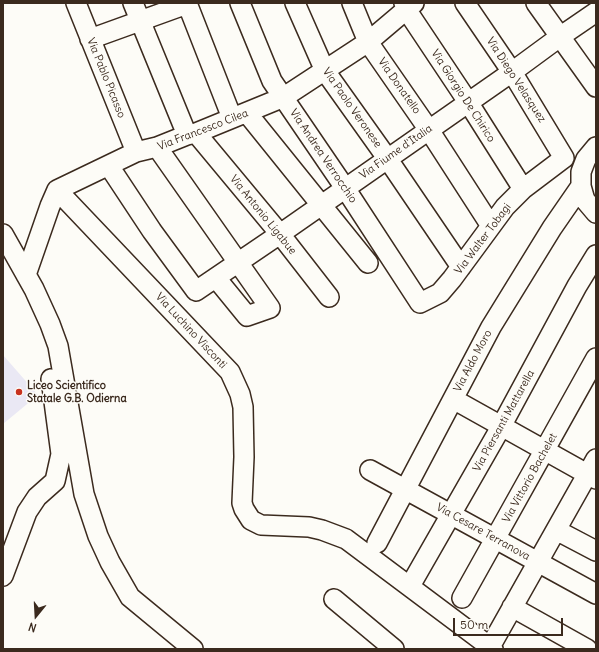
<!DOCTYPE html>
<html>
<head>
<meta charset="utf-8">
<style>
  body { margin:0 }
  #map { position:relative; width:599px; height:652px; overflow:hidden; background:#fdfcf7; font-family:Delius,sans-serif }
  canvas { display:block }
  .frame { position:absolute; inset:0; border:4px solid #3b2a1e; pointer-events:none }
  .north { position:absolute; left:16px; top:596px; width:40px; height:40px; -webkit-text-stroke:3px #fdfcf7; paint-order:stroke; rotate:198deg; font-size:11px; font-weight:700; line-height:16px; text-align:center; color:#3b2a1e }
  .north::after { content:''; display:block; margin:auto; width:14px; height:18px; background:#3b2a1e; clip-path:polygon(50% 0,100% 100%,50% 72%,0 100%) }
  .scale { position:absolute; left:453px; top:618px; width:110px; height:18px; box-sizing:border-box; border:2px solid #3b2a1e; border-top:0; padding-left:5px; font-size:12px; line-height:14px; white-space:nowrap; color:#3b2a1e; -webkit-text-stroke:3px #fdfcf7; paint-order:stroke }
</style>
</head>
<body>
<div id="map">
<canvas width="599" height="652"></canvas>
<div class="frame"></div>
<div class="north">N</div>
<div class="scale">50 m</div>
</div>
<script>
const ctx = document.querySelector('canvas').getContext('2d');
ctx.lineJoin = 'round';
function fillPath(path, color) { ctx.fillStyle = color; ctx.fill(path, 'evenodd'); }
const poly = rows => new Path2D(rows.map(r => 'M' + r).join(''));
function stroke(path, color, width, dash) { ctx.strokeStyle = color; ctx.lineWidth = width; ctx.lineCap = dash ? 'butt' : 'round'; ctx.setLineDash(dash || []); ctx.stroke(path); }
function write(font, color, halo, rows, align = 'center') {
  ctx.font = font + ' Delius,sans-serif'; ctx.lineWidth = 3; ctx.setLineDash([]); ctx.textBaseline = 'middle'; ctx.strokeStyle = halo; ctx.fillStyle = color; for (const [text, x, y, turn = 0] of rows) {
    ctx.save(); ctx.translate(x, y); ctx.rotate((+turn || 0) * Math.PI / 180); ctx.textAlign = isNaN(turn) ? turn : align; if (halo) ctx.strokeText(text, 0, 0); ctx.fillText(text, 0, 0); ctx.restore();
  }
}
fillPath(poly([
  [3,355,38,395,3,424]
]), '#eae8f4');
const minor = poly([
  [76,3,136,152],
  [133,3,187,135],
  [187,3,232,118],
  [240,3,272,81,345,188,420,303,440,293,452,279,505,207,523,189,564,158],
  [295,3,325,71,387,158,461,267],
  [352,3,368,42,429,130,491,226],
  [404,3,406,9,468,102,523,189],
  [465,3,512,72,564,158],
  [536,3,596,87],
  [90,39,187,4],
  [247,113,368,263],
  [196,133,280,234,329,297],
  [157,147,270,308,247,316,216,278],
  [596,147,586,159,581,172,581,186,585,200,596,213],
  [109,166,152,231,196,291,280,234,512,72,561,36,596,12],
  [57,190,230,372,240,394,243,407,244,457,242,503,244,509,251,520,261,525,309,527,322,530,346,539,493,649],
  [3,234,34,289,50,324,58,346,84,494,98,536,110,562,130,597,193,649],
  [26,275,50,206,57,190,136,152,157,147,187,135,196,133,284,97,368,42,414,3],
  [453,399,596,479],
  [370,470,596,594],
  [556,530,596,551],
  [377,543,491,327,552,228,581,186],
  [3,576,27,512,37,497,55,481,61,454,51,379],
  [410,586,497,434,577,286,596,255],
  [462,598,596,358],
  [334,599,394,649],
  [512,607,587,649],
  [490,647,596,459]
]);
stroke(minor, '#3b2a1e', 22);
stroke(minor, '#fdfcf7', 19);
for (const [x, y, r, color] of [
  [19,392,4,"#c8321e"]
]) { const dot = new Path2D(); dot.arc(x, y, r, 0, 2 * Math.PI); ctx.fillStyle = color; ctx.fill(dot); stroke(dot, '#fdfcf7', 1.5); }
write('11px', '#3b2a1e', '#fdfcf7', [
  ["Via Pablo Picasso",106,78,68],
  ["Via Diego Velasquez",516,80,57],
  ["Via Donatello",399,86,55],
  ["Via Giorgio De Chirico",463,96,57],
  ["Via Paolo Veronese",352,108,55],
  ["Via Francesco Cilea",203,130,-21],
  ["Via Fiume d'Italia",396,152,-35],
  ["Via Andrea Verrocchio",323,156,56],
  ["Via Antonio Ligabue",263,215,51],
  ["Via Walter Tobagi",483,239,-53],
  ["Via Luchino Visconti",191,331,47],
  ["Via Aldo Moro",473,361,-62],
  ["Via Piersanti Mattarella",504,421,-61],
  ["Via Vittorio Bachelet",530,478,-61],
  ["Via Cesare Terranova",483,532,29]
]);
write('bold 11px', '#3b2a1e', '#fdfcf7', [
  ["Liceo Scientifico",27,386],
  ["Statale G.B. Odierna",27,399]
], 'left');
</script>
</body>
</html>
